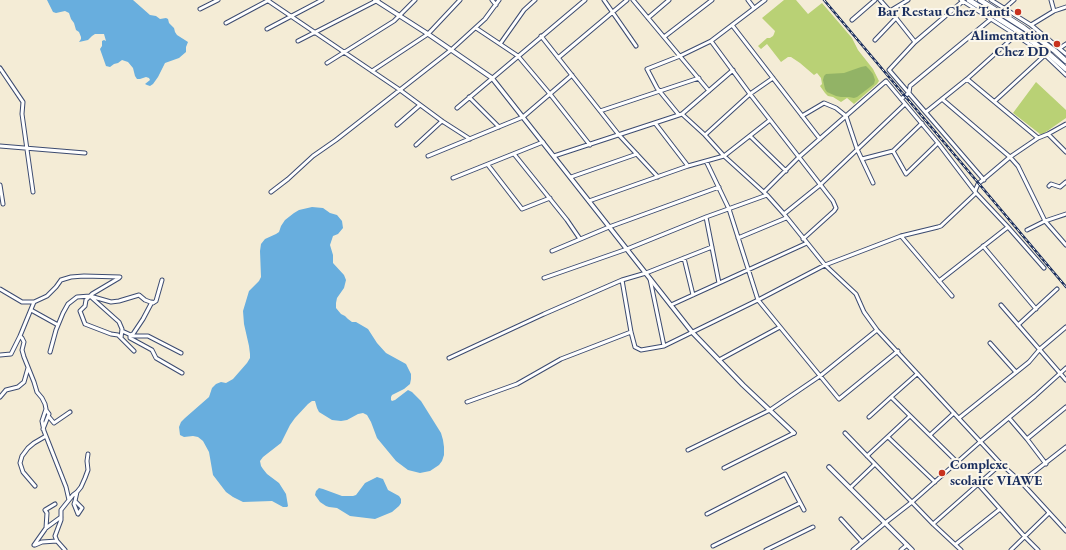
<!DOCTYPE html>
<html>
<head>
<meta charset="utf-8">
<style>
  body { margin:0 }
  canvas { display:block; background:#f4ecd6 }
</style>
</head>
<body>
<canvas width="1066" height="550"></canvas>
<script>
const ctx = document.querySelector('canvas').getContext('2d');
ctx.lineJoin = 'round';
function fillPath(path, color) { ctx.fillStyle = color; ctx.fill(path, 'evenodd'); }
const poly = rows => new Path2D(rows.map(r => 'M' + r).join(''));
function stroke(path, color, width, dash) { ctx.strokeStyle = color; ctx.lineWidth = width; ctx.lineCap = dash ? 'butt' : 'round'; ctx.setLineDash(dash || []); ctx.stroke(path); }
function write(font, color, halo, rows, align = 'center') {
  ctx.font = font + ' "EB Garamond",serif'; ctx.lineWidth = 4; ctx.setLineDash([]); ctx.textBaseline = 'middle'; ctx.strokeStyle = halo; ctx.fillStyle = color; for (const [text, x, y, turn = 0] of rows) {
    ctx.save(); ctx.translate(x, y); ctx.rotate((+turn || 0) * Math.PI / 180); ctx.textAlign = isNaN(turn) ? turn : align; if (halo) ctx.strokeText(text, 0, 0); ctx.fillText(text, 0, 0); ctx.restore();
  }
}
fillPath(poly([
  [784,0,796,0,808,14,822,3,852,38,858,50,873,69,879,81,877,84,854,104,847,98,841,102,833,97,828,96,825,93,820,86,822,84,821,78,817,73,814,75,800,63,791,57,788,57,781,62,767,44,761,49,758,46,767,38,770,38,773,36,774,34,775,31,762,18],
  [1036,82,1066,110,1066,118,1043,134,1040,134,1013,113]
]), '#b9d175');
fillPath(poly([
  [866,66,869,69,873,74,875,80,874,84,857,97,854,98,849,97,841,97,836,96,827,92,825,89,823,80,824,76,826,74,844,73,861,67]
]), '#92b366');
fillPath(poly([
  [47,0,133,0,150,15,156,16,160,19,166,18,168,19,169,23,174,28,175,32,177,35,188,42,186,47,186,52,179,58,165,63,158,77,153,84,150,86,147,85,145,84,150,80,149,78,146,77,140,79,137,79,135,76,133,68,128,62,122,60,118,63,114,64,110,67,106,66,100,49,102,46,102,41,104,40,106,41,104,34,95,34,92,36,88,40,79,42,81,39,81,37,79,32,76,30,74,23,71,19,69,13,65,11,56,13,53,12],
  [312,207,323,208,330,213,337,215,342,221,343,228,338,234,333,236,330,245,333,255,333,263,344,275,346,280,344,288,337,298,336,303,336,308,341,314,345,316,348,319,352,322,356,322,368,329,377,343,386,353,406,364,411,374,411,379,410,384,404,389,392,395,391,397,391,400,392,401,395,400,408,390,412,392,421,401,441,433,443,440,444,447,444,455,442,461,439,465,430,471,420,473,408,470,396,461,377,438,371,422,367,415,363,413,358,414,347,420,341,421,332,420,319,412,317,408,315,401,312,401,308,404,295,418,290,425,281,443,263,457,260,461,261,466,263,469,267,474,279,483,286,494,288,506,287,507,283,507,272,501,243,502,233,497,226,492,213,475,209,452,203,441,198,437,193,436,184,437,180,435,179,427,181,422,185,418,209,397,212,388,216,384,221,382,226,383,233,379,247,363,250,358,250,354,249,346,244,324,243,311,249,291,259,281,261,277,260,251,261,244,265,239,276,234,279,232,281,226,285,220,294,213,299,210],
  [377,477,383,479,388,490,399,496,401,499,401,503,399,506,392,512,375,519,350,516,337,508,329,507,326,506,320,502,315,495,316,491,319,488,323,489,342,496,353,496,356,495,365,483]
]), '#68aede');
const minor = poly([
  [267,0,400,90,442,121,470,139],
  [492,0,496,5],
  [604,0,636,46],
  [633,0,709,91],
  [748,0,754,8],
  [880,0,896,18,915,42],
  [961,0,1016,35,1045,55,1066,75],
  [991,0,1031,25,1066,54],
  [1051,0,1054,11],
  [963,1,915,42,889,70,984,180],
  [1005,8,1014,0],
  [200,9,218,0],
  [890,11,908,0],
  [648,18,669,0],
  [852,20,875,0],
  [226,23,269,0],
  [732,25,820,139],
  [1031,25,1054,11,1066,7],
  [476,28,518,56,550,94,590,145],
  [267,29,322,0],
  [541,36,619,135,658,177],
  [664,37,712,0],
  [875,40,896,18],
  [298,41,378,0],
  [711,41,750,94,833,201,836,208,834,211,803,239],
  [500,44,524,10,535,0],
  [1060,48,1066,44],
  [558,58,627,0],
  [327,63,394,21,415,0],
  [0,68,23,102,22,114,33,192],
  [372,71,428,34,460,0],
  [967,79,1038,138],
  [469,97,499,127],
  [901,99,909,93,910,86,991,19],
  [942,99,1010,157,1018,166,1045,221,1066,245],
  [995,101,1045,55],
  [457,108,585,0],
  [600,111,699,78],
  [926,112,967,79,1016,35],
  [682,114,705,135,724,156,767,195,784,214,825,265,856,294,864,312,877,330,1001,464,1021,482,1066,531],
  [679,115,657,88,647,69,680,56,711,41,765,0],
  [802,116,824,103,836,108,846,116,857,149,873,183],
  [655,123,688,166],
  [397,125,420,105],
  [1048,134,1066,152],
  [705,135,750,94,773,78],
  [750,136,786,171],
  [416,145,442,121],
  [0,146,85,153],
  [893,151,906,174,938,143],
  [514,154,567,220,580,239],
  [428,156,523,117,572,75],
  [554,156,682,114,733,70],
  [862,159,893,151,922,123],
  [706,161,729,209,758,300,839,399,898,351],
  [488,165,522,209,550,198],
  [571,177,637,154],
  [453,178,543,142],
  [0,185,3,204],
  [1049,186,1051,184,1060,187,1066,182],
  [975,191,978,184,1010,157,1038,138,1048,134,1066,124],
  [271,192,288,179,313,156,336,140,451,50,485,19,499,0],
  [764,192,799,157,886,81,938,143,976,193,1008,227,1044,268],
  [589,201,688,166,724,156,770,120],
  [784,214,820,185,905,104],
  [706,217,719,283],
  [1027,230,1045,221,1066,214],
  [901,236,952,296],
  [738,238,786,218],
  [983,246,1036,309],
  [552,251,609,227,719,187],
  [684,258,693,295],
  [119,278,92,294,86,300,85,306,80,311,85,324,111,334,118,335,134,351],
  [544,278,627,249,706,217,767,195],
  [650,279,664,346],
  [622,280,631,332,635,347,641,350,664,346,758,300,825,265,901,236,938,227,941,226,976,193],
  [939,281,1008,227],
  [0,289,22,302,34,302,47,296,56,287,61,280,71,277,84,276,120,277],
  [91,297,119,322,122,329,121,338],
  [34,302,20,336,22,338,24,342,22,350,24,357,34,382,37,392,42,398,45,404,46,409,42,421,44,431,66,487,69,500,61,510,61,520,55,536,57,541,65,550],
  [152,302,143,319,133,334,130,335,130,338,152,350,156,358,182,373],
  [671,305,807,243],
  [1001,305,1066,380],
  [31,310,58,325],
  [1018,325,1057,289],
  [122,331,133,336,148,336,181,353],
  [990,343,1015,371],
  [50,352,56,330,63,313,68,304,77,297,90,296,111,302,119,301,139,295,145,300,153,303,156,301,162,280],
  [0,355,11,354,20,336],
  [449,358,544,314,622,280,646,273,712,247],
  [719,360,780,327],
  [0,397,6,390,18,387,24,382,28,368],
  [891,397,957,462],
  [467,402,517,384,561,359,631,332],
  [49,417,54,423,70,412],
  [869,417,891,397,917,374],
  [959,418,1029,362,1040,349,1066,327],
  [1009,418,1027,439,1046,464],
  [43,429,49,414,46,410],
  [845,433,933,524,961,550],
  [930,435,954,413],
  [888,437,935,482],
  [1027,439,1066,407],
  [688,450,770,410,820,376,877,330],
  [867,456,910,416],
  [724,468,794,433],
  [1021,482,1066,447],
  [978,484,1025,537,1038,550],
  [35,486,23,472,20,463,22,456,28,448,34,443,46,436],
  [850,488,875,464],
  [69,500,73,495,77,492,81,487,85,478,88,470,87,461,88,454],
  [75,501,82,508,78,514,74,504,75,501,77,492],
  [707,514,785,474,804,510],
  [841,519,862,542],
  [933,524,1001,464],
  [46,528,47,513,45,510,55,504],
  [956,544,1000,509],
  [34,545,46,528,61,517],
  [35,545,42,542,57,541],
  [713,546,800,503],
  [766,550,813,527],
  [853,550,885,523,912,502,981,441,1035,396,1066,368],
  [901,550,907,545],
  [1011,550,1049,513]
]);
const tertiary = poly([
  [375,0,428,34,492,78,692,332,743,385,794,433],
  [829,467,912,550]
]);
const trunk = poly([
  [969,0,1021,33,1050,55,1066,69],
  [980,0,1024,28,1055,51,1066,61]
]);
stroke(minor, '#3c4b70', 5);
stroke(tertiary, '#3c4b70', 5.5);
stroke(trunk, '#3c4b70', 6);
stroke(minor, '#fff', 3);
stroke(tertiary, '#fff', 3.5);
stroke(trunk, '#fff', 4.5);
const rail = poly([
  [824,0,1066,287]
]);
stroke(rail, '#1b2f5e', 2.5);
stroke(rail, '#fbf7ec', 1, [3]);
for (const [x, y, r, color] of [
  [1018,12,4,"#c8321e"],
  [1057,44,4,"#c8321e"],
  [942,473,4,"#c8321e"]
]) { const dot = new Path2D(); dot.arc(x, y, r, 0, 2 * Math.PI); ctx.fillStyle = color; ctx.fill(dot); stroke(dot, '#fbf7ec', 1.5); }
write('bold 14px', '#1b2f5e', '#fbf7ec', [
  ["Bar Restau Chez Tanti",1010,12],
  ["Alimentation",1049,36],
  ["Chez DD",1049,52],
  ["Complexe",950,465,"left"],
  ["scolaire VIAWE",950,481,"left"]
], 'right');
</script>
</body>
</html>
